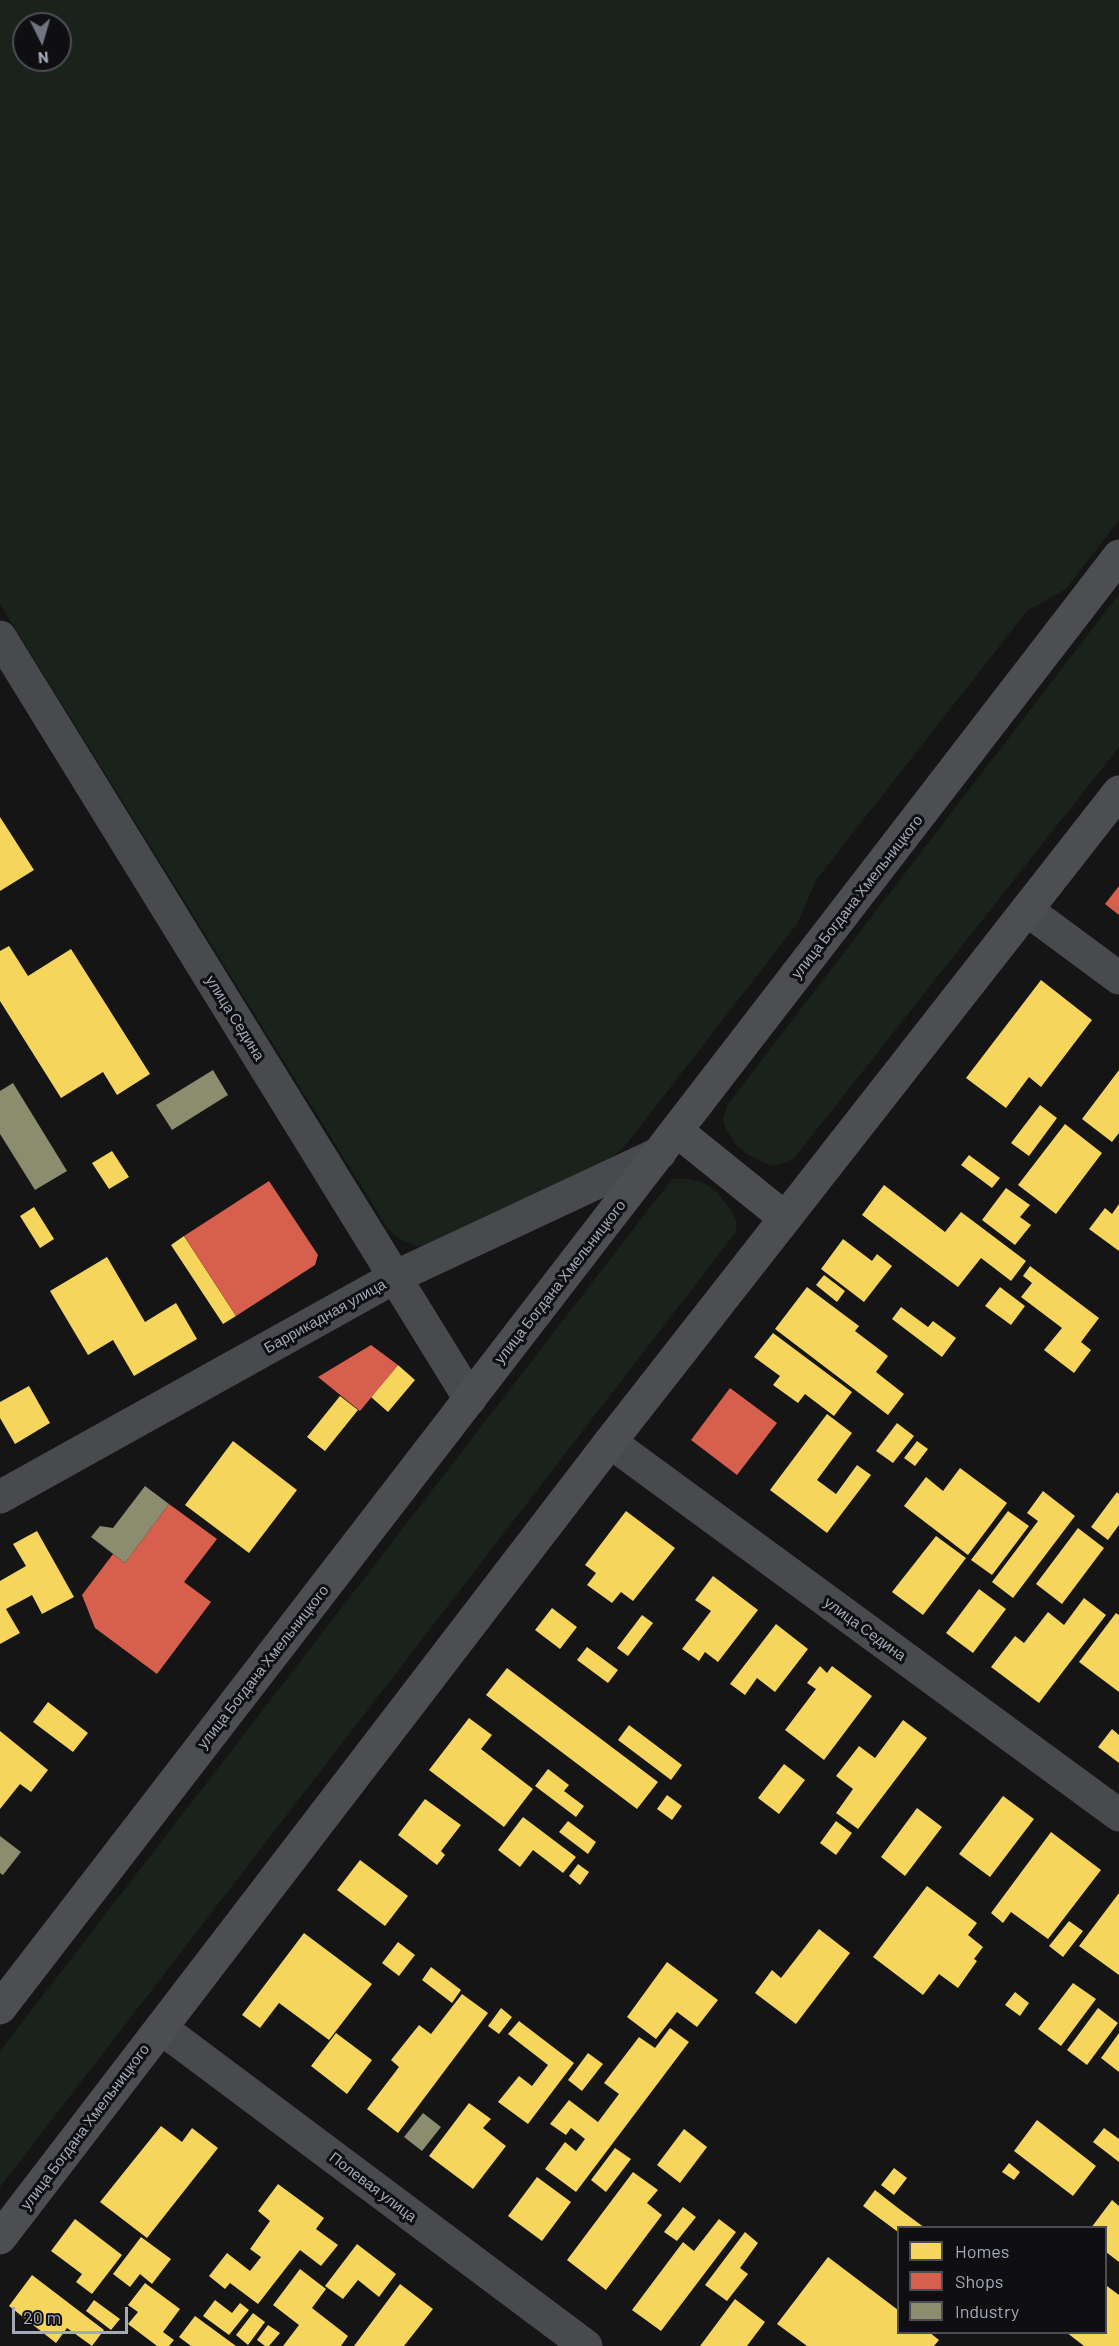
<!DOCTYPE html>
<html>
<head>
<meta charset="utf-8">
<style>
  body { margin:0 }
  #map { position:relative; width:1119px; height:2346px; overflow:hidden; background:#151515; font-family:Barlow,sans-serif }
  canvas { display:block }
  .legend { position:absolute; left:897px; top:2226px; width:210px; height:108px; box-sizing:border-box; background:#0f0f11; border:2px solid #4b4d54; margin:0; padding:8px 10px; list-style:none; font-size:18px; color:#a4a9b8 }
  .legend li { display:flex; align-items:center; gap:12px; height:30px }
  .legend b { width:30px; border:2px solid #4b4d54 }
  .north { position:absolute; left:12px; top:12px; width:60px; height:60px; box-sizing:border-box; background:#0f0f11; border:2px solid #4b4d54; border-radius:50%; rotate:175deg; font-size:16px; font-weight:700; line-height:24px; text-align:center; color:#a4a9b8 }
  .north::after { content:''; display:block; margin:auto; width:21px; height:27px; background:#72757f; clip-path:polygon(50% 0,100% 100%,50% 72%,0 100%) }
  .scale { position:absolute; left:12px; top:2307px; width:116px; height:27px; box-sizing:border-box; border:3px solid #a4a9b8; border-top:0; padding-left:8px; font-size:18px; line-height:21px; white-space:nowrap; color:#a4a9b8; -webkit-text-stroke:4px #0f0f11; paint-order:stroke }
</style>
</head>
<body>
<div id="map">
<canvas width="1119" height="2346"></canvas>
<ul class="legend">
<li><b style="height:16px;background:#f6d55c"></b>Homes</li>
<li><b style="height:16px;background:#d6604d"></b>Shops</li>
<li><b style="height:16px;background:#8c8c6e"></b>Industry</li>
</ul>
<div class="north">N</div>
<div class="scale">20 m</div>
</div>
<script>
const ctx = document.querySelector('canvas').getContext('2d');
ctx.lineJoin = 'round';
function fillPath(path, color) { ctx.fillStyle = color; ctx.fill(path, 'evenodd'); }
const poly = rows => new Path2D(rows.map(r => 'M' + r).join(''));
function stroke(path, color, width, dash) { ctx.strokeStyle = color; ctx.lineWidth = width; ctx.lineCap = dash ? 'butt' : 'round'; ctx.setLineDash(dash || []); ctx.stroke(path); }
function write(font, color, halo, rows, align = 'center') {
  ctx.font = font + ' Barlow,sans-serif'; ctx.lineWidth = 6; ctx.setLineDash([]); ctx.textBaseline = 'middle'; ctx.strokeStyle = halo; ctx.fillStyle = color; for (const [text, x, y, turn = 0] of rows) {
    ctx.save(); ctx.translate(x, y); ctx.rotate((+turn || 0) * Math.PI / 180); ctx.textAlign = isNaN(turn) ? turn : align; if (halo) ctx.strokeText(text, 0, 0); ctx.fillText(text, 0, 0); ctx.restore();
  }
}
fillPath(poly([
  [0,0,1119,0,1119,520,1066,589,1027,611,816,880,797,924,625,1146,610,1159,433,1248,417,1246,400,1239,388,1229,0,604],
  [24,24,60,24,60,60,24,60],
  [1119,594,1119,747,795,1157,788,1162,771,1166,748,1155,737,1146,725,1127,723,1119,728,1104],
  [672,1179,690,1179,704,1183,717,1192,731,1210,736,1220,736,1232,0,2187,0,2051]
]), '#1a221c');
fillPath(poly([
  [0,817,34,870,0,891],
  [9,946,28,976,71,949,150,1074,117,1095,103,1072,61,1098,0,1001,0,951],
  [1041,980,1092,1020,1041,1087,1029,1077,1006,1108,966,1078],
  [1119,1070,1119,1133,1112,1142,1082,1119],
  [1040,1105,1057,1118,1029,1156,1011,1143],
  [1065,1124,1102,1153,1056,1214,1018,1185],
  [112,1151,129,1177,109,1189,92,1163],
  [969,1155,1000,1178,992,1188,961,1165],
  [884,1185,945,1232,961,1212,1026,1261,1011,1281,981,1258,958,1287,862,1215],
  [1006,1188,1030,1205,1020,1217,1031,1225,1015,1245,982,1220],
  [1119,1204,1119,1251,1089,1229,1105,1208,1112,1214],
  [34,1207,54,1239,40,1248,20,1216],
  [184,1236,236,1316,223,1324,171,1245],
  [843,1239,872,1261,877,1254,892,1266,864,1302,821,1269],
  [107,1257,145,1322,176,1303,197,1339,134,1376,113,1340,88,1355,50,1291],
  [1030,1266,1099,1318,1081,1342,1091,1350,1074,1373,1044,1350,1062,1328,1021,1297,1032,1283,1023,1276],
  [824,1275,845,1291,837,1302,816,1285],
  [807,1287,859,1326,855,1331,888,1356,876,1372,904,1394,888,1415,775,1329],
  [1000,1287,1025,1306,1011,1325,985,1306],
  [901,1307,928,1327,933,1321,956,1338,942,1357,892,1319],
  [773,1333,852,1392,834,1416,805,1394,798,1403,773,1385,780,1376,754,1357],
  [398,1365,415,1380,388,1412,371,1397],
  [29,1386,50,1423,15,1444,0,1418,0,1402],
  [340,1396,358,1410,325,1451,307,1437],
  [827,1414,852,1433,817,1480,836,1494,857,1465,871,1475,827,1533,770,1490],
  [897,1423,914,1436,893,1463,876,1451],
  [233,1441,297,1490,249,1553,185,1505],
  [917,1441,928,1449,915,1466,904,1458],
  [960,1468,1007,1503,968,1555,904,1506,926,1477,943,1491],
  [1043,1491,1075,1516,1013,1598,992,1582,1038,1521,1027,1513],
  [1117,1492,1119,1494,1119,1525,1108,1540,1091,1527],
  [626,1511,675,1548,633,1601,621,1592,612,1603,587,1585,596,1573,585,1565],
  [1008,1511,1029,1526,992,1575,971,1560],
  [1078,1528,1104,1548,1062,1604,1036,1584],
  [37,1531,74,1597,42,1614,32,1595,6,1609,20,1633,0,1644,0,1581,26,1566,13,1544],
  [936,1536,966,1558,923,1615,892,1592],
  [713,1576,758,1610,718,1662,705,1652,699,1661,682,1649,711,1611,695,1600],
  [979,1589,1006,1609,973,1653,946,1633],
  [1084,1598,1106,1615,1039,1703,991,1667,1015,1636,1024,1643,1048,1612,1064,1625],
  [552,1608,577,1627,560,1649,535,1630],
  [1116,1613,1119,1615,1119,1692,1079,1662],
  [642,1615,653,1623,628,1656,617,1648],
  [776,1624,808,1649,775,1692,757,1678,745,1695,730,1684],
  [587,1647,618,1670,608,1683,577,1660],
  [820,1666,827,1673,832,1666,872,1696,824,1760,785,1730,816,1689,807,1683],
  [507,1668,658,1782,637,1809,486,1695],
  [48,1702,88,1733,73,1752,33,1722],
  [469,1718,492,1735,481,1749,533,1789,504,1827,429,1770],
  [903,1720,927,1738,858,1829,836,1813,853,1789,836,1776,859,1746,875,1758],
  [629,1725,682,1765,671,1780,618,1740],
  [1112,1729,1119,1735,1119,1763,1098,1747],
  [0,1731,48,1770,31,1792,20,1784,0,1809],
  [784,1764,805,1780,779,1814,758,1798],
  [548,1769,569,1785,564,1791,584,1806,576,1817,535,1786],
  [667,1795,682,1806,672,1820,657,1809],
  [1003,1796,1034,1819,990,1877,959,1854],
  [425,1799,461,1825,441,1851,445,1855,437,1865,398,1835],
  [917,1808,942,1827,905,1876,881,1857],
  [523,1817,576,1857,563,1873,533,1850,520,1867,498,1850],
  [568,1821,596,1842,588,1854,559,1832],
  [836,1821,852,1833,836,1855,820,1843],
  [1051,1832,1101,1870,1048,1939,1011,1912,1003,1923,991,1913],
  [360,1860,408,1896,385,1926,337,1890],
  [578,1864,589,1872,580,1885,569,1876],
  [927,1886,977,1923,968,1935,983,1947,974,1959,977,1961,958,1988,939,1974,923,1995,873,1957],
  [1119,1893,1119,1975,1079,1946],
  [1069,1921,1083,1931,1063,1957,1049,1946],
  [819,1929,850,1953,796,2024,755,1993,772,1970,781,1978],
  [304,1933,372,1984,329,2040,279,2003,260,2028,242,2015],
  [398,1942,415,1955,399,1976,382,1963],
  [667,1962,718,2000,697,2027,677,2012,656,2039,627,2017],
  [431,1967,461,1990,452,2003,422,1980],
  [1073,1983,1096,1999,1061,2046,1038,2029],
  [1015,1992,1029,2003,1020,2016,1005,2005],
  [462,1994,488,2013,398,2133,367,2109,399,2067,391,2060,419,2025,431,2034],
  [501,2008,512,2017,499,2034,488,2026],
  [1098,2008,1118,2023,1087,2065,1067,2050],
  [519,2021,574,2063,528,2124,498,2102,519,2076,532,2086,548,2065,508,2034],
  [670,2028,689,2042,576,2192,545,2169,565,2142,576,2151,585,2139,571,2128,566,2135,550,2124,569,2100,598,2122,619,2094,604,2083,639,2037,655,2048],
  [336,2033,372,2060,347,2094,311,2066],
  [1119,2033,1119,2072,1101,2058],
  [588,2053,603,2064,582,2091,568,2080],
  [469,2103,491,2119,483,2128,506,2146,473,2189,429,2156],
  [1037,2120,1096,2166,1073,2196,1014,2151],
  [161,2126,182,2142,192,2128,218,2148,147,2238,100,2202],
  [1104,2128,1119,2139,1119,2162,1093,2142],
  [684,2129,707,2147,680,2183,657,2165],
  [615,2148,631,2159,606,2192,591,2180],
  [1009,2163,1020,2172,1014,2180,1002,2172],
  [894,2168,907,2178,894,2195,881,2185],
  [633,2172,658,2190,647,2203,662,2215,606,2290,567,2260],
  [537,2177,571,2202,542,2241,508,2216],
  [278,2184,324,2218,316,2229,338,2245,321,2266,300,2250,258,2304,230,2283,225,2289,209,2276,227,2253,250,2271,261,2257,250,2249,270,2221,258,2211],
  [875,2190,898,2208,925,2228,898,2228,898,2232,863,2206],
  [1112,2200,1119,2206,1119,2262,1106,2252,1106,2228,1091,2228],
  [683,2207,696,2217,677,2241,664,2232],
  [75,2219,122,2255,92,2294,76,2282,82,2274,51,2251],
  [719,2219,736,2232,661,2331,632,2310,683,2242,694,2251],
  [745,2232,758,2243,740,2268,748,2274,727,2301,705,2285],
  [141,2237,171,2259,152,2284,140,2274,130,2287,113,2274],
  [357,2244,396,2274,379,2297,358,2280,343,2299,325,2286],
  [828,2257,898,2310,898,2332,929,2332,939,2340,934,2346,807,2346,777,2324],
  [300,2269,326,2289,312,2308,348,2336,341,2346,283,2346,299,2325,273,2305],
  [32,2275,104,2330,92,2346,67,2328,56,2343,9,2306],
  [145,2283,180,2309,163,2332,174,2340,169,2346,157,2346,128,2324,138,2312,128,2305],
  [400,2284,433,2309,404,2346,354,2346],
  [1107,2286,1119,2295,1119,2346,1084,2346,1066,2332,1106,2332,1106,2289],
  [735,2299,765,2322,747,2346,700,2346],
  [94,2300,120,2319,111,2330,86,2311],
  [215,2300,232,2313,240,2303,249,2310,229,2335,203,2316],
  [253,2313,265,2322,248,2345,236,2335],
  [195,2316,236,2346,191,2346,179,2337],
  [268,2325,280,2333,269,2346,265,2346,257,2340]
]), '#f6d55c');
fillPath(poly([
  [1119,886,1119,915,1105,904],
  [269,1181,318,1255,315,1265,236,1316,184,1236],
  [371,1345,398,1365,360,1411,318,1377],
  [730,1388,777,1423,737,1475,691,1440],
  [169,1504,217,1539,184,1582,211,1602,157,1674,95,1628,82,1595,113,1554,125,1563]
]), '#d6604d');
fillPath(poly([
  [213,1070,228,1095,172,1130,156,1105],
  [13,1083,67,1171,35,1190,0,1134,0,1091],
  [145,1486,169,1504,125,1563,91,1537,100,1526,113,1528],
  [0,1836,21,1852,3,1875,0,1873],
  [423,2113,441,2127,422,2151,404,2137]
]), '#8c8c6e');
stroke(poly([
  [0,637,470,1399],
  [1027,910,1119,978],
  [610,1442,1119,1815],
  [0,1497,395,1277,660,1153],
  [161,2028,586,2346]
]), '#484a4e', 33);
stroke(poly([
  [677,1131,785,1218],
  [0,2008,1119,556],
  [0,2238,610,1442,1119,792]
]), '#4c4e52', 33);
write('15px', '#a4a9b8', '#0f0f11', [
  ["улица Богдана Хмельницкого",857,897,-52],
  ["улица Седина",235,1018,58],
  ["улица Богдана Хмельницкого",560,1282,-52],
  ["Баррикадная улица",325,1316,-29],
  ["улица Седина",865,1629,36],
  ["улица Богдана Хмельницкого",263,1667,-52],
  ["улица Богдана Хмельницкого",85,2127,-53],
  ["Полевая улица",373,2187,37]
]);
</script>
</body>
</html>
